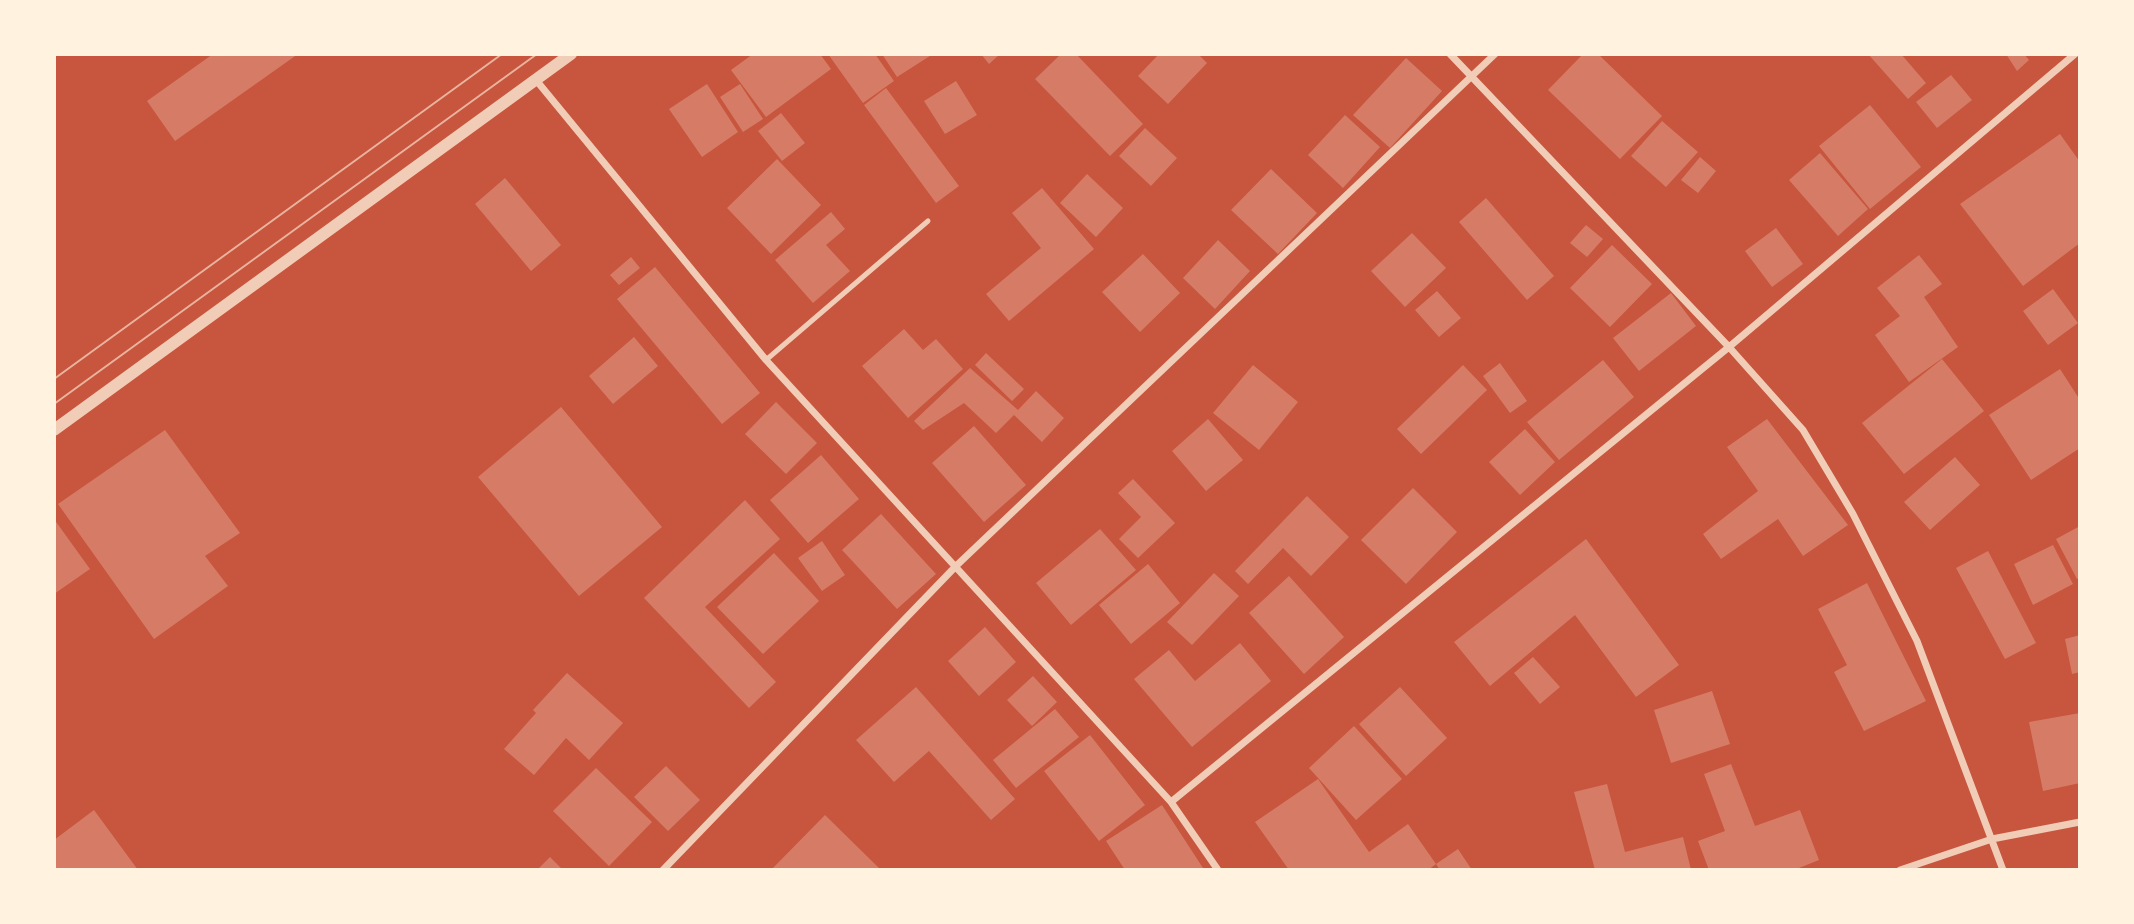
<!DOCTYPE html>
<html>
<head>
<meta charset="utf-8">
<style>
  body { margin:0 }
  #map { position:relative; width:2134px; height:924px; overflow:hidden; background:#c8553d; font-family:"Exo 2",sans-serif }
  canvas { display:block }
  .frame { position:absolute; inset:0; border:56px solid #fff3e0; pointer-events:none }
</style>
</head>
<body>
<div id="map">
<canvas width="2134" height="924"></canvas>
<div class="frame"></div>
</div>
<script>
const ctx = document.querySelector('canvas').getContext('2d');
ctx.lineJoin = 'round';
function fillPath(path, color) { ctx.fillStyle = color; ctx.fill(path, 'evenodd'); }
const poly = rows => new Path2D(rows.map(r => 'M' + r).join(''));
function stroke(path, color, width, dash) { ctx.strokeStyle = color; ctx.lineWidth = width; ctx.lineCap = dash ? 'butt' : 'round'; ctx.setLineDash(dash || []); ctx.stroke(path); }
fillPath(poly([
  [213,54,298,54,175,141,147,101],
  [753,54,820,54,831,69,766,117,731,70],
  [828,54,875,54,894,81,863,103],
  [882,54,933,54,897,77],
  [981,54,1000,54,989,64],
  [1061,54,1076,54,1143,124,1110,156,1035,79],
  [1159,54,1198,54,1207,63,1168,104,1138,76],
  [1583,54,1598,54,1662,116,1620,159,1548,90],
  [1868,54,1901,54,1926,83,1908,99],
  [2006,54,2024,54,2029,60,2017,71],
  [1406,58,1442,91,1390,148,1353,115],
  [1951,75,1972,100,1937,128,1916,102],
  [956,81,977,115,945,134,924,101],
  [707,84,738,132,702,157,669,109],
  [740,84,763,119,743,132,720,97],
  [886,88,959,186,936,203,864,105],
  [1870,105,1921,167,1870,209,1819,146],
  [781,113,805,143,782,161,758,131],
  [1345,115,1380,147,1343,188,1308,155],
  [1662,121,1698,152,1666,187,1631,156],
  [1145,128,1177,158,1151,186,1119,156],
  [2060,134,2080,162,2080,243,2023,286,1960,204],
  [1820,153,1868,209,1838,236,1789,180],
  [1700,157,1716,171,1698,193,1681,180],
  [777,159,821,205,771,254,727,208],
  [1271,169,1317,213,1278,254,1231,210],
  [1087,174,1123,208,1096,237,1060,203],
  [505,178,561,245,531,271,475,204],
  [1042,188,1094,249,1009,321,986,294,1041,248,1012,213],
  [1486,198,1554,276,1527,300,1459,222],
  [831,212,845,229,826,245,850,271,813,303,775,260],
  [1586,225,1603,239,1587,257,1570,243],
  [1776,228,1803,264,1772,287,1745,251],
  [1412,233,1446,268,1405,307,1371,271],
  [1218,240,1250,271,1215,309,1183,278],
  [1612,245,1652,284,1610,327,1570,288],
  [1143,254,1180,293,1140,332,1102,292],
  [1919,255,1942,284,1924,297,1958,347,1909,382,1875,335,1900,316,1877,288],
  [631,257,640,268,619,285,610,275],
  [655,267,760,393,722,424,617,299],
  [2053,289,2078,323,2048,345,2023,311],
  [1437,291,1461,318,1439,337,1415,310],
  [1671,293,1696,326,1639,371,1613,338],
  [904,329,923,350,936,339,963,369,908,418,862,366],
  [634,337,658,366,613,404,589,376],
  [986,353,1024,389,1012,401,975,365],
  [1942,359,1984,411,1904,474,1862,423],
  [1603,360,1634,397,1559,460,1527,422],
  [1500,363,1527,401,1510,413,1483,376],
  [1253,365,1298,402,1259,450,1213,413],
  [1463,365,1487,390,1421,454,1397,429],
  [970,368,1018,410,1036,391,1064,418,1042,442,1014,415,996,433,964,403,923,430,914,421],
  [2060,369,2080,400,2080,448,2031,480,1989,415],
  [776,402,817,443,786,474,745,434],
  [561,407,662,527,579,596,478,477],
  [1208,419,1243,460,1206,491,1172,451],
  [1767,419,1848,525,1803,556,1778,519,1721,559,1703,534,1758,491,1727,447],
  [974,426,1026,485,984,522,932,463],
  [1525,429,1555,462,1520,495,1489,462],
  [165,430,240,533,205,556,228,586,154,639,58,504],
  [821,455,859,499,808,543,770,500],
  [1955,457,1980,485,1930,530,1904,502],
  [1133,479,1175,523,1138,558,1119,539,1141,517,1118,493],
  [1413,488,1457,532,1406,584,1361,540],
  [1307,496,1349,537,1311,576,1283,548,1248,584,1235,571],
  [745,500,780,539,705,607,776,682,749,708,644,598],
  [881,514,936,574,897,609,842,550],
  [54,519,90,569,54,594],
  [2080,526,2080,577,2077,579,2056,539],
  [1100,529,1136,570,1071,625,1036,583],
  [1586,539,1679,665,1636,697,1575,615,1490,686,1454,642],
  [822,541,845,575,822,591,798,558],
  [2053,545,2073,584,2033,605,2014,564],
  [1988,551,2036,643,2005,659,1956,568],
  [774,553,819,601,763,654,717,607],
  [1148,564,1180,603,1131,644,1099,605],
  [1214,573,1239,596,1192,645,1167,622],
  [1289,576,1344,637,1304,674,1249,613],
  [1867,583,1926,701,1864,731,1834,672,1847,665,1818,609],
  [985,627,1016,662,979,696,948,661],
  [2080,635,2080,672,2072,674,2065,639],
  [1240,643,1271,681,1192,747,1134,679,1169,650,1195,681],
  [1533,657,1560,687,1540,704,1514,673],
  [567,673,623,723,589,760,566,738,534,775,504,749,536,713,533,710],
  [1033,676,1057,702,1032,726,1007,700],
  [916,687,1015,799,991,820,929,751,894,782,856,740],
  [1400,687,1447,738,1406,776,1359,724],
  [1712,691,1730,744,1671,763,1654,710],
  [1055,709,1079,737,1016,788,993,760],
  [2080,713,2080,783,2043,791,2029,722],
  [1354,726,1402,779,1356,820,1309,768],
  [1090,735,1145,805,1099,841,1044,771],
  [1731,764,1755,826,1800,810,1819,860,1794,870,1709,870,1698,841,1725,831,1704,774],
  [666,766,700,800,668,831,634,797],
  [596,768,652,822,609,866,553,811],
  [1318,779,1369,852,1408,824,1436,864,1428,870,1289,870,1255,822],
  [1607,784,1625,852,1683,837,1691,870,1595,870,1574,792],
  [1162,805,1203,868,1204,870,1125,870,1106,841],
  [94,810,138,870,54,870,54,840],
  [825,815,881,870,771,870],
  [1458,849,1472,870,1440,870,1436,864],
  [550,857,563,870,537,870]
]), '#d67c66');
stroke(poly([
  [766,360,928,221]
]), '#f1ccb7', 5);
stroke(poly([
  [1450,54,1729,347,1803,430,1853,514,1917,641,2003,870],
  [536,80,766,360,1171,802,1218,870],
  [1171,802,1729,347,2075,54],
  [663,870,956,566,1495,54],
  [1900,870,1992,839,2080,822]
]), '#f1ccb7', 7);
stroke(poly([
  [54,430,571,54]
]), '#f1ccb7', 12);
stroke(poly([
  [54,379,502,54],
  [54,404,537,54]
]), '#e9b49f', 2);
</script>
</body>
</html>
